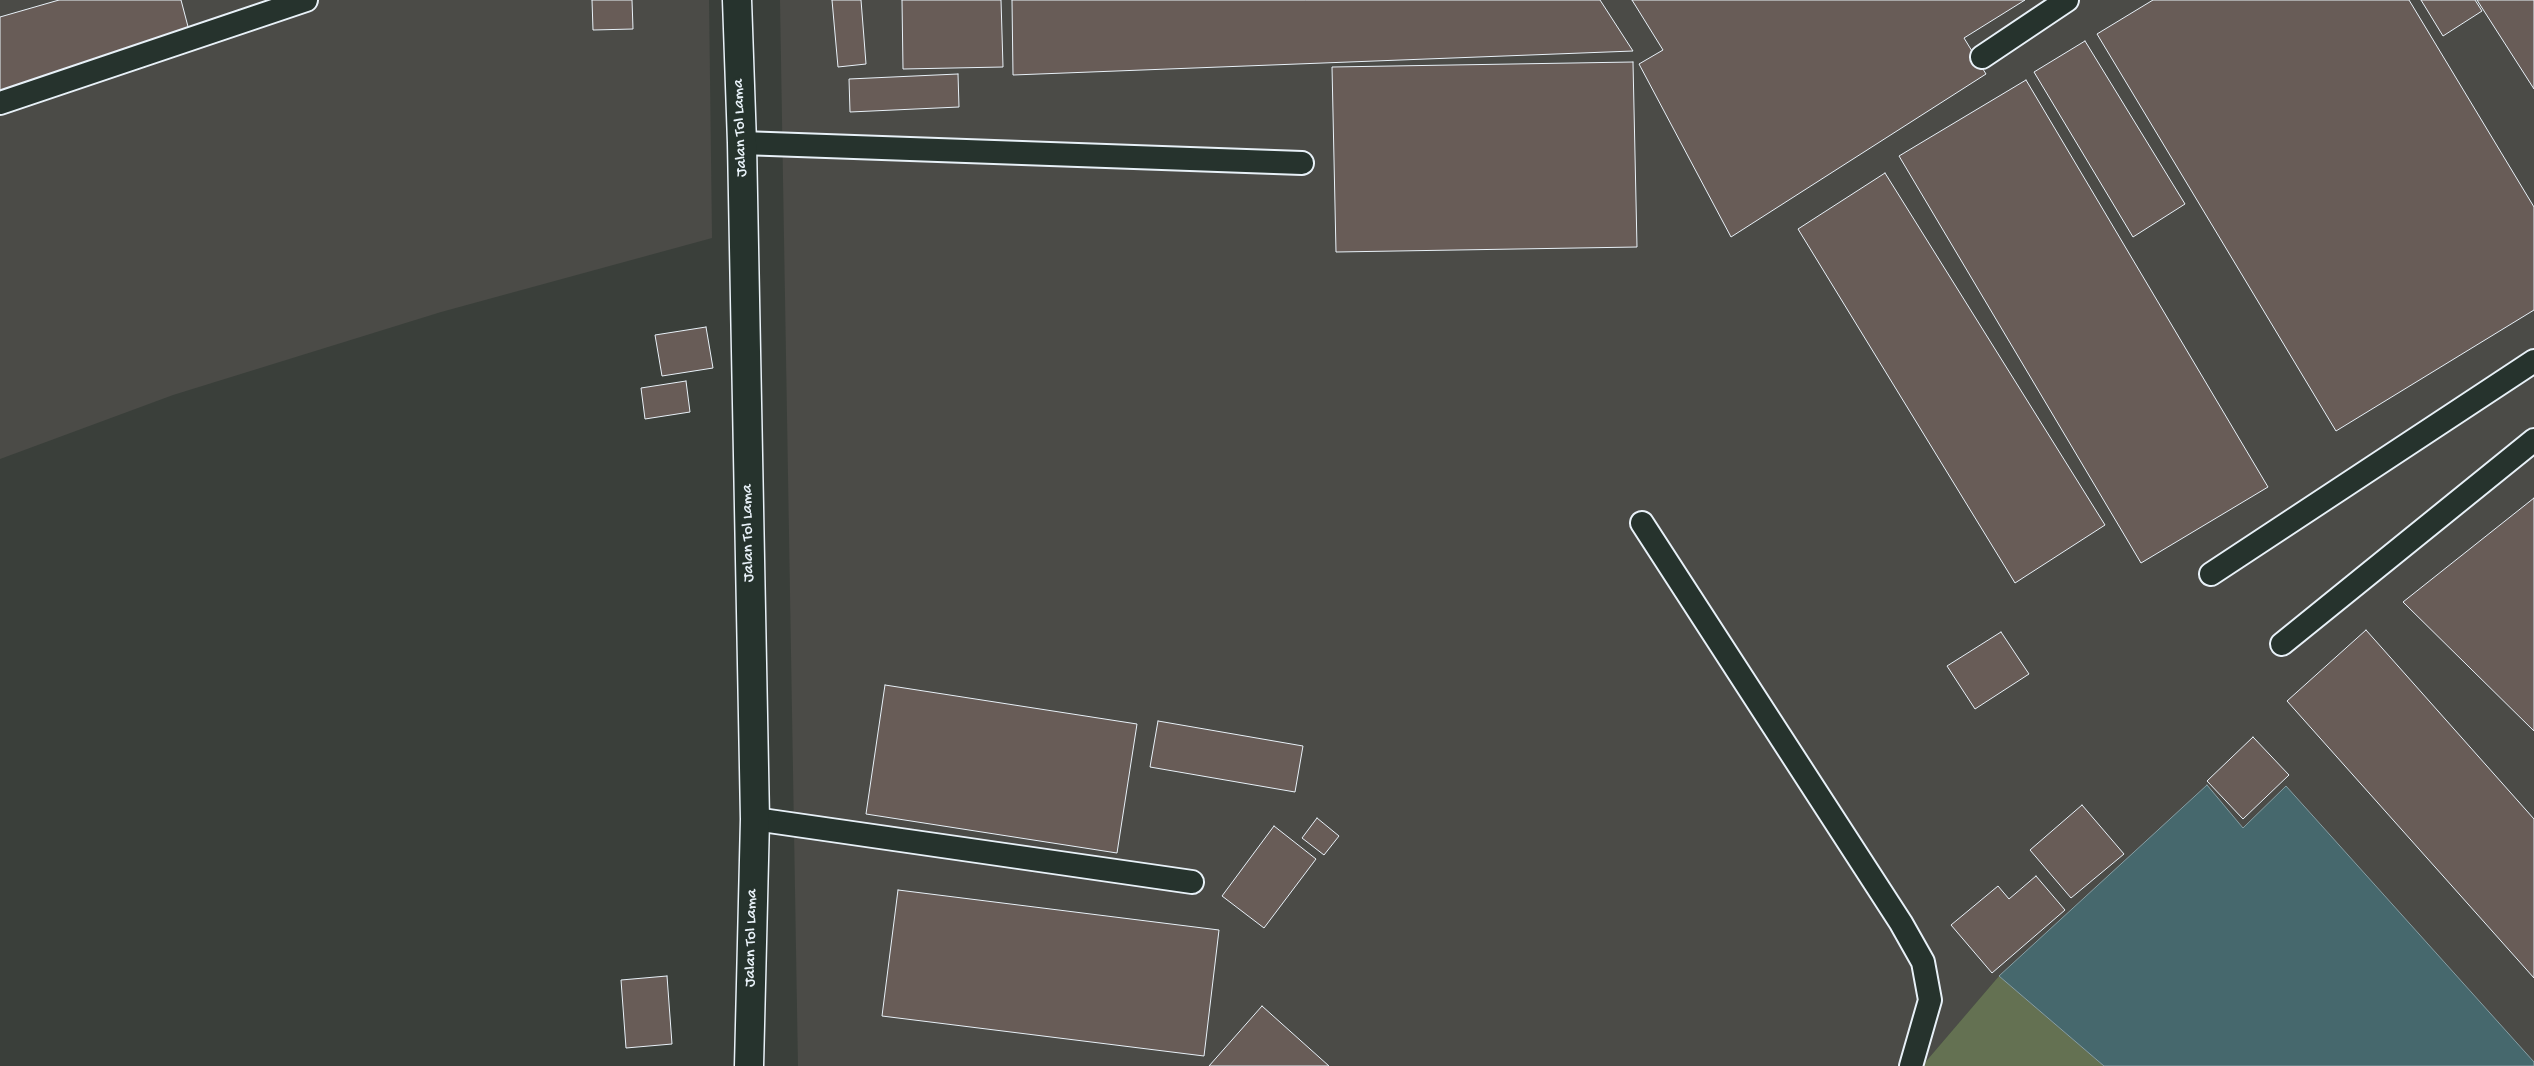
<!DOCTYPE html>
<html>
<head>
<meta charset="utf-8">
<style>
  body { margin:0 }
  canvas { display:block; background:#3a3f3a }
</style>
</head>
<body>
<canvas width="2534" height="1066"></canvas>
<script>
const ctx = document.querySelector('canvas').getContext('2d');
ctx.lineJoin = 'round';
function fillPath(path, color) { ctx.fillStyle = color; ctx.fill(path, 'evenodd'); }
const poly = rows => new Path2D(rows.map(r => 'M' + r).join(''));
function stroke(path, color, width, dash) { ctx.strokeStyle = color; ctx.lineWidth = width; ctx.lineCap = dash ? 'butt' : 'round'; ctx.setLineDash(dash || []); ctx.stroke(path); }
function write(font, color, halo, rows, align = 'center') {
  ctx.font = font + ' "Gochi Hand",sans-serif'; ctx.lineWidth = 5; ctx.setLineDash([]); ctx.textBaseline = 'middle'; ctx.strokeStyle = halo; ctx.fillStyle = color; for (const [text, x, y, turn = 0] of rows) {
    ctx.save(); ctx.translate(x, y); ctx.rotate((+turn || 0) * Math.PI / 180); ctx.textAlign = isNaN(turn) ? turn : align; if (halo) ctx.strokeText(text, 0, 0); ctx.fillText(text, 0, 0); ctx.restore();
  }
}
fillPath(poly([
  [0,0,709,0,712,238,441,312,173,395,0,459],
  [780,0,2534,0,2534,1062,2286,786,2243,828,2207,785,1999,976,1922,1066,798,1066]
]), '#4b4b47');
fillPath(poly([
  [1999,976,2104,1066,1922,1066]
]), '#647152');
const water = poly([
  [2207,785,2243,828,2286,786,2534,1062,2534,1066,2104,1066,1999,976,2207,785]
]);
fillPath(water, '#46686d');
stroke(water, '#879fa5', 1);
const building = poly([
  [59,0,181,0,191,38,0,92,0,17,59,0],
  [592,0,632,0,633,29,593,30,592,0],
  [832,0,861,0,866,64,838,67,832,0],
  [902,0,1001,0,1003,67,903,69,902,0],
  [1012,0,1600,0,1633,51,1013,75,1012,0],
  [1632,0,2025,0,1964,38,1986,74,1731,237,1639,64,1663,50,1632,0],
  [2153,0,2409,0,2534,207,2534,310,2336,431,2097,34,2153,0],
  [2421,0,2475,0,2482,11,2443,36,2421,0],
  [2477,0,2534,0,2534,89,2477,0],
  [2085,41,2185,204,2133,237,2034,72,2085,41],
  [1633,62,1637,247,1336,252,1332,67,1633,62],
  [958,74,959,107,850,112,849,79,958,74],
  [2026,80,2268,487,2141,563,1899,156,2026,80],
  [1885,173,2105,525,2015,583,1798,229,1885,173],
  [706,327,713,368,662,376,655,335,706,327],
  [686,381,690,412,645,419,641,388,686,381],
  [2534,498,2534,731,2403,602,2534,498],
  [2366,630,2534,819,2534,978,2287,701,2366,630],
  [2001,632,2029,674,1975,709,1947,666,2001,632],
  [885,685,1137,724,1117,853,866,814,885,685],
  [1158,721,1303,746,1295,792,1150,767,1158,721],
  [2253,737,2289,775,2243,819,2207,781,2253,737],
  [2082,805,2124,854,2071,898,2030,850,2082,805],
  [1317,818,1339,836,1324,855,1302,838,1317,818],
  [1274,826,1316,859,1264,928,1222,896,1274,826],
  [2036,876,2065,910,1992,973,1951,925,1998,886,2009,899,2036,876],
  [898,890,1219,930,1204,1056,882,1016,898,890],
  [667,976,672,1044,626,1048,621,980,667,976],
  [1262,1006,1329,1066,1209,1066,1262,1006]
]);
fillPath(building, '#685c57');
stroke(building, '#e8f1f8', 1);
const service = poly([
  [1982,57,2067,0],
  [0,103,306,0],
  [742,143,1302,163],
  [1642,523,1901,923,1923,962,1930,1000,1911,1066],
  [2211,574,2534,361],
  [2282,644,2534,440],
  [755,819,1192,882]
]);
const minor = poly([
  [737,0,742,143,755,819,749,1066]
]);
stroke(service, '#e8f1f8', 26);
stroke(minor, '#e8f1f8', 31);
stroke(service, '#26332d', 22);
stroke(minor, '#26332d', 28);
write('16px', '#e8f1f8', '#26332d', [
  ["Jalan Tol Lama",741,128,-92],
  ["Jalan Tol Lama",749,533,-91],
  ["Jalan Tol Lama",752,938,-89]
]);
</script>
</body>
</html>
